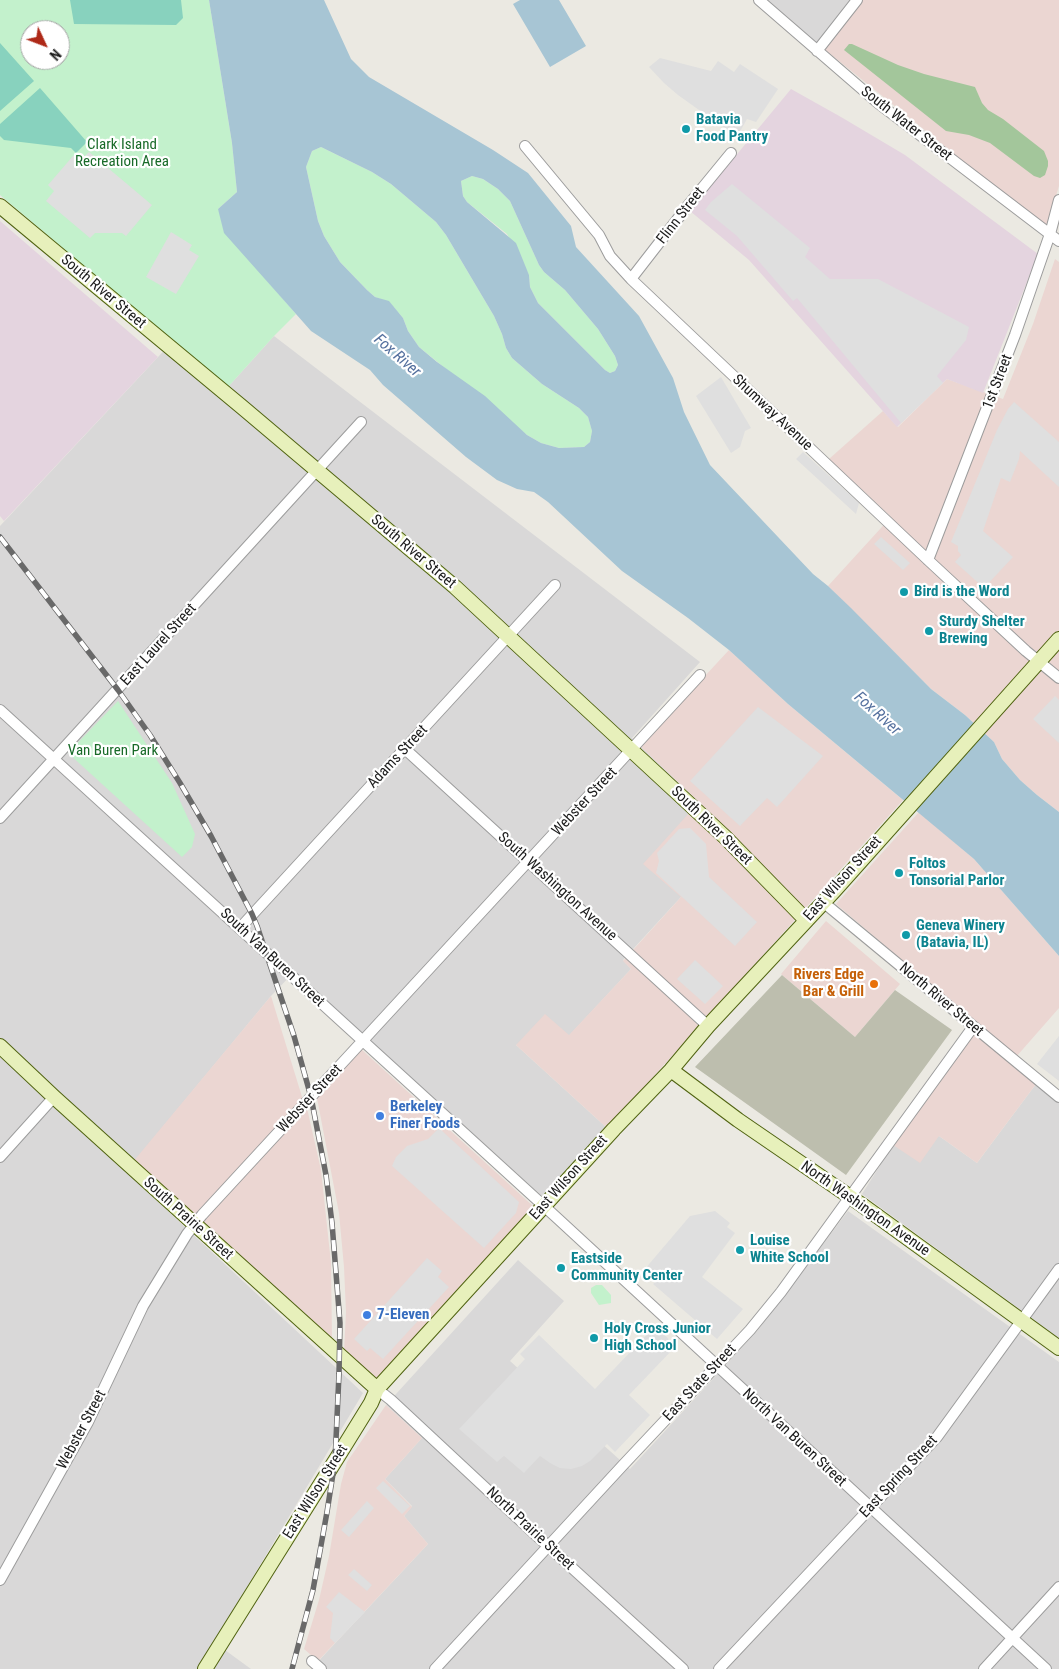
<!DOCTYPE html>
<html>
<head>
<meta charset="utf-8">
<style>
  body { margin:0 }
  #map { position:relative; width:1059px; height:1669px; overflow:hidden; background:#ebe9e2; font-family:"Roboto Condensed",sans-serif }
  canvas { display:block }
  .north { position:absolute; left:20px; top:20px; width:50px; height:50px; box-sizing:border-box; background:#fff; border:1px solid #a4a4a4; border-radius:50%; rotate:133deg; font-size:14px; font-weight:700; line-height:20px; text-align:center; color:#1b1b1b }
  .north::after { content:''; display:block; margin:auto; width:18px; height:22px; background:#ae2918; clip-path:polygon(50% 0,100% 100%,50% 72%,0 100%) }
</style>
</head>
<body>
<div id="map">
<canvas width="1059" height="1669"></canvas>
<div class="north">N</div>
</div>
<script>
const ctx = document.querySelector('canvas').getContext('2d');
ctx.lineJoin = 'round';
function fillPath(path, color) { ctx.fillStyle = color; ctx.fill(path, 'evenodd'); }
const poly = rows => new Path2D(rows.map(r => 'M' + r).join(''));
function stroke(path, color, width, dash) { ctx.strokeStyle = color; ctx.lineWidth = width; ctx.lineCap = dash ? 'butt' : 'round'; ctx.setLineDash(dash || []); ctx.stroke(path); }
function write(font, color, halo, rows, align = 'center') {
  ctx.font = font + ' "Roboto Condensed",sans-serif'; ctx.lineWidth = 4.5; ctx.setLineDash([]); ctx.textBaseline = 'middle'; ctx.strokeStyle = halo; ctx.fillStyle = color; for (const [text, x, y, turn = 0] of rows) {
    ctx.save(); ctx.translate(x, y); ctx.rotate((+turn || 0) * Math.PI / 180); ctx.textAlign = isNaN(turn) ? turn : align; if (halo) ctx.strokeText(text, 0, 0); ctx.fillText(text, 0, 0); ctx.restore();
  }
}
fillPath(poly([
  [759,0,852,0,816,46],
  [274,336,700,662,632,738,699,802,687,817,681,897,623,960,631,969,569,1036,516,1045,607,1128,543,1197,294,972,271,996,126,1172,363,1393,214,1642,251,1669,0,1669,0,526,173,341,228,387],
  [1036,1084,1059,1101,1059,1338,862,1194,893,1145,939,1136,977,1163],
  [848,1211,1059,1362,1059,1669,311,1669,428,1544,404,1516,412,1506,385,1479,422,1438,386,1405,518,1260,564,1301,510,1361,630,1469,757,1331]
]), '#d9d8d8');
fillPath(poly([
  [862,0,1059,0,1059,186,1046,228,824,49],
  [1055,259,1059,262,1059,812,1037,795,1020,780,1002,759,994,742,965,715,931,689,828,586,891,517,829,459,883,411,898,427,947,379,1003,399,1033,324],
  [729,650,788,704,903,800,607,1128,516,1045,545,1014,569,1035,631,969,623,961,681,897,643,864,699,802,640,746],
  [919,812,974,859,1059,956,1059,1008,1016,1057,836,904],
  [826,921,900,984,855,1037,781,974],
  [271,996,303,1100,193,1219,132,1163],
  [975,1033,1036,1084,977,1163,939,1136,920,1163,893,1145],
  [361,1049,534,1207,376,1382,344,1352,346,1312,344,1267,339,1213,317,1098],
  [307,1108,321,1170,331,1263,332,1340,203,1221],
  [386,1405,422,1438,385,1479,412,1507,404,1516,428,1544,318,1661,304,1649,319,1600,329,1556,341,1484,347,1462]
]), '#ebd6d2');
fillPath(poly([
  [791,89,841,117,905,155,1038,254,983,393,947,379,897,427,749,260,690,211],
  [0,221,158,357,4,521,0,516]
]), '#e4d4df');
fillPath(poly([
  [782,975,855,1037,895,990,952,1030,846,1175,695,1067]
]), '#bdbeae');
fillPath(poly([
  [849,44,852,44,898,65,924,74,975,87,982,103,988,110,1003,119,1044,151,1048,161,1048,166,1045,175,1040,178,1034,176,990,143,969,135,946,131,844,50]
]), '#a3c69b');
fillPath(poly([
  [0,0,209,0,232,143,237,192,218,209,264,277,296,314,274,336,228,387,0,195],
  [30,30,60,30,60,60,30,60],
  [321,147,372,172,391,184,436,222,446,235,494,316,502,334,506,348,512,358,542,384,579,408,588,417,592,431,590,442,584,447,559,448,541,443,527,435,419,347,408,331,403,318,389,302,375,297,367,290,340,262,324,236,318,221,306,167,312,151],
  [472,176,483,179,498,189,510,201,539,265,544,272,565,290,598,329,615,356,618,365,615,371,610,373,605,370,538,303,530,287,529,275,507,234,467,202,463,196,461,181],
  [118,701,172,783,195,834,192,847,182,857,68,753],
  [596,1285,602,1285,611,1295,611,1303,599,1305,591,1293,591,1288]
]), '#c3f1cc');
fillPath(poly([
  [70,0,181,0,183,18,176,25,74,24],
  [0,43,34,81,0,111],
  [40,88,87,142,76,153,71,148,4,140,0,136,0,124]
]), '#88d2be');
fillPath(poly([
  [660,58,711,71,718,61,734,72,740,64,778,89,756,122,747,119,737,137,678,95,664,83,649,67],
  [89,152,152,205,126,236,122,233,95,233,90,238,46,201,54,191,48,185,73,156,81,160],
  [732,184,810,248,805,257,830,279,878,279,969,327,966,340,937,376,943,383,901,423,797,298,793,301,737,236,705,210,711,202],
  [171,232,192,245,189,250,199,256,176,294,146,277],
  [721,377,751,428,745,431,740,447,731,453,696,396],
  [1014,402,1059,442,1059,487,1020,451,1019,459,1010,482,1001,478,983,531,1013,557,984,588,955,562,961,555,958,551,958,546,951,542,997,430,1008,409],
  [803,452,859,503,856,514,796,459],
  [881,537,910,563,903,570,874,544],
  [1055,696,1059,700,1059,743,1033,719],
  [758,707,823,756,777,807,767,798,740,826,690,781],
  [690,828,706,844,709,877,757,922,735,946,656,873,659,861,657,853,679,829],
  [695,960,723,986,705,1004,677,979],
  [1059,1036,1059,1081,1037,1064],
  [439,1128,519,1202,516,1213,484,1248,392,1166,396,1157,407,1146,428,1139],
  [715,1211,730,1223,727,1227,735,1233,702,1277,743,1309,717,1339,653,1284,656,1281,644,1270,690,1216],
  [427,1258,442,1271,438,1277,449,1287,383,1359,370,1348,367,1351,354,1339],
  [655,1326,676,1346,629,1395,650,1415,615,1452,607,1444,590,1461,582,1466,571,1469,560,1468,550,1463,540,1456,524,1473,504,1456,497,1462,459,1429,525,1359,520,1354,539,1335,595,1389],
  [383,1481,410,1506,402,1514,376,1488],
  [367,1501,374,1508,349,1537,341,1530],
  [354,1569,372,1585,367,1591,348,1575],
  [339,1592,365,1612,335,1643,330,1638,333,1613,326,1607]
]), '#dfdfdf');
fillPath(poly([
  [209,0,324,0,351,59,369,77,493,150,528,173,571,226,576,247,639,316,673,378,684,412,710,465,813,574,828,586,851,608,931,689,965,715,994,742,1002,759,1020,780,1037,795,1059,812,1059,956,974,859,788,704,729,650,688,618,622,571,548,502,534,492,517,489,497,480,466,457,383,385,370,370,311,331,296,314,224,233,218,209,237,192,232,143],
  [321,147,372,172,391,184,436,222,446,235,494,316,502,334,506,348,512,358,542,384,579,408,588,417,592,431,590,442,584,447,559,448,541,443,527,435,485,396,437,362,419,347,408,331,403,318,389,301,375,297,367,290,340,262,324,236,318,221,306,167,312,151],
  [472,176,483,179,498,189,510,201,539,265,544,272,565,290,598,329,615,356,618,365,615,371,610,373,605,370,538,303,530,287,529,275,516,243,467,202,463,196,461,181],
  [520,0,559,0,586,46,550,67,513,4]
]), '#a7c5d4');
const street = poly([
  [759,0,878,103,1059,241],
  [817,51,857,0],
  [525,146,599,235,610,256,631,279,928,560,1026,651,1059,678],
  [631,279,690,203,731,153],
  [928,560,1015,335,1050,234,1059,200],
  [0,710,556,1217,1046,1669],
  [405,749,708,1026],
  [0,818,361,422],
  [823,902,1059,1097],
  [240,928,555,585],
  [0,1157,54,1097],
  [377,1389,391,1400,537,1536,683,1669],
  [0,1580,88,1422,143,1306,187,1234,202,1215,700,675],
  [312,1661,321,1669],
  [435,1669,624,1464,750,1330,781,1292,973,1027],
  [719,1669,937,1437,1059,1269],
  [984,1669,1059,1587]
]);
const secondary = poly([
  [0,206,242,407,455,587,725,837,806,920],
  [0,1046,54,1097,377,1389],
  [671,1070,738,1120,862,1205,1059,1348],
  [205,1669,337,1458,371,1403,377,1389,614,1129,671,1070,708,1026,834,891,1059,639]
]);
stroke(street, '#9c9c9c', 12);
stroke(secondary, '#506311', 16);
stroke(street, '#fff', 10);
stroke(secondary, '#e7f0bb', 14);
const rail = poly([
  [0,537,118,690,150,735,180,783,211,836,252,914,257,926,294,1036,311,1097,326,1175,332,1223,340,1323,339,1374,335,1461,327,1512,313,1590,292,1669]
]);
stroke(rail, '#696969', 5.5);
stroke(rail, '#fff', 4, [11]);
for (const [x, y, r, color] of [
  [686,129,5,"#0f9aa8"],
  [904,592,5,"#0f9aa8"],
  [929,631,5,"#0f9aa8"],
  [899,873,5,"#0f9aa8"],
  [906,935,5,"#0f9aa8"],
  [874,984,5,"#e8710a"],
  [380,1116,5,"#3f7fe0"],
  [740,1250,5,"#0f9aa8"],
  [561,1268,5,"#0f9aa8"],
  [367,1315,5,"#3f7fe0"],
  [594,1338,5,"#0f9aa8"]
]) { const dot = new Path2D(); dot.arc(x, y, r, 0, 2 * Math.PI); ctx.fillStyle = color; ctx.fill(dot); stroke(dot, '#fff', 2); }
write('bold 15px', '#0d838f', '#fff', [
  ["Batavia",696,120],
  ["Food Pantry",696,137],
  ["Bird is the Word",914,592],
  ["Sturdy Shelter",939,622],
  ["Brewing",939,639],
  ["Foltos",909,864],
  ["Tonsorial Parlor",909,881],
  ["Geneva Winery",916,926],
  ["(Batavia, IL)",916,943],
  ["Louise",750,1241],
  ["White School",750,1258],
  ["Eastside",571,1259],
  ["Community Center",571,1276],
  ["Holy Cross Junior",604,1329],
  ["High School",604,1346]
], 'left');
write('15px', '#1b1b1b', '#fff', [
  ["South Water Street",906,124,38],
  ["Flinn Street",681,216,-52],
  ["South River Street",103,292,40],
  ["1st Street",998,382,-69],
  ["Shumway Avenue",772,413,43],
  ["South River Street",413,552,40],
  ["East Laurel Street",159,645,-48],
  ["Adams Street",398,757,-47],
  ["Webster Street",585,802,-47],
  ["South River Street",711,826,44],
  ["East Wilson Street",843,879,-48],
  ["South Washington Avenue",557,887,42],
  ["South Van Buren Street",272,958,43],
  ["North River Street",941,1000,40],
  ["Webster Street",310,1099,-47],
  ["East Wilson Street",569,1178,-48],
  ["North Washington Avenue",865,1209,35],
  ["South Prairie Street",188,1219,42],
  ["East State Street",700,1383,-47],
  ["Webster Street",82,1430,-62],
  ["North Van Buren Street",794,1438,43],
  ["East Spring Street",899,1477,-47],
  ["East Wilson Street",316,1492,-58],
  ["North Prairie Street",530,1529,43]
]);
write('15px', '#186a28', '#fff', [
  ["Clark Island",122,145],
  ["Recreation Area",122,162],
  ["Van Buren Park",113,751]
]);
write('bold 15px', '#c56008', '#fff', [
  ["Rivers Edge",864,975],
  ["Bar & Grill",864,992]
], 'right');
write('bold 15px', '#366cbe', '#fff', [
  ["Berkeley",390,1107],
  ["Finer Foods",390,1124],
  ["7-Eleven",377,1315]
], 'left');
write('italic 16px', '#54709e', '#fff', [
  ["Fox River",397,356,41],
  ["Fox River",877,714,42]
]);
</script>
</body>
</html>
